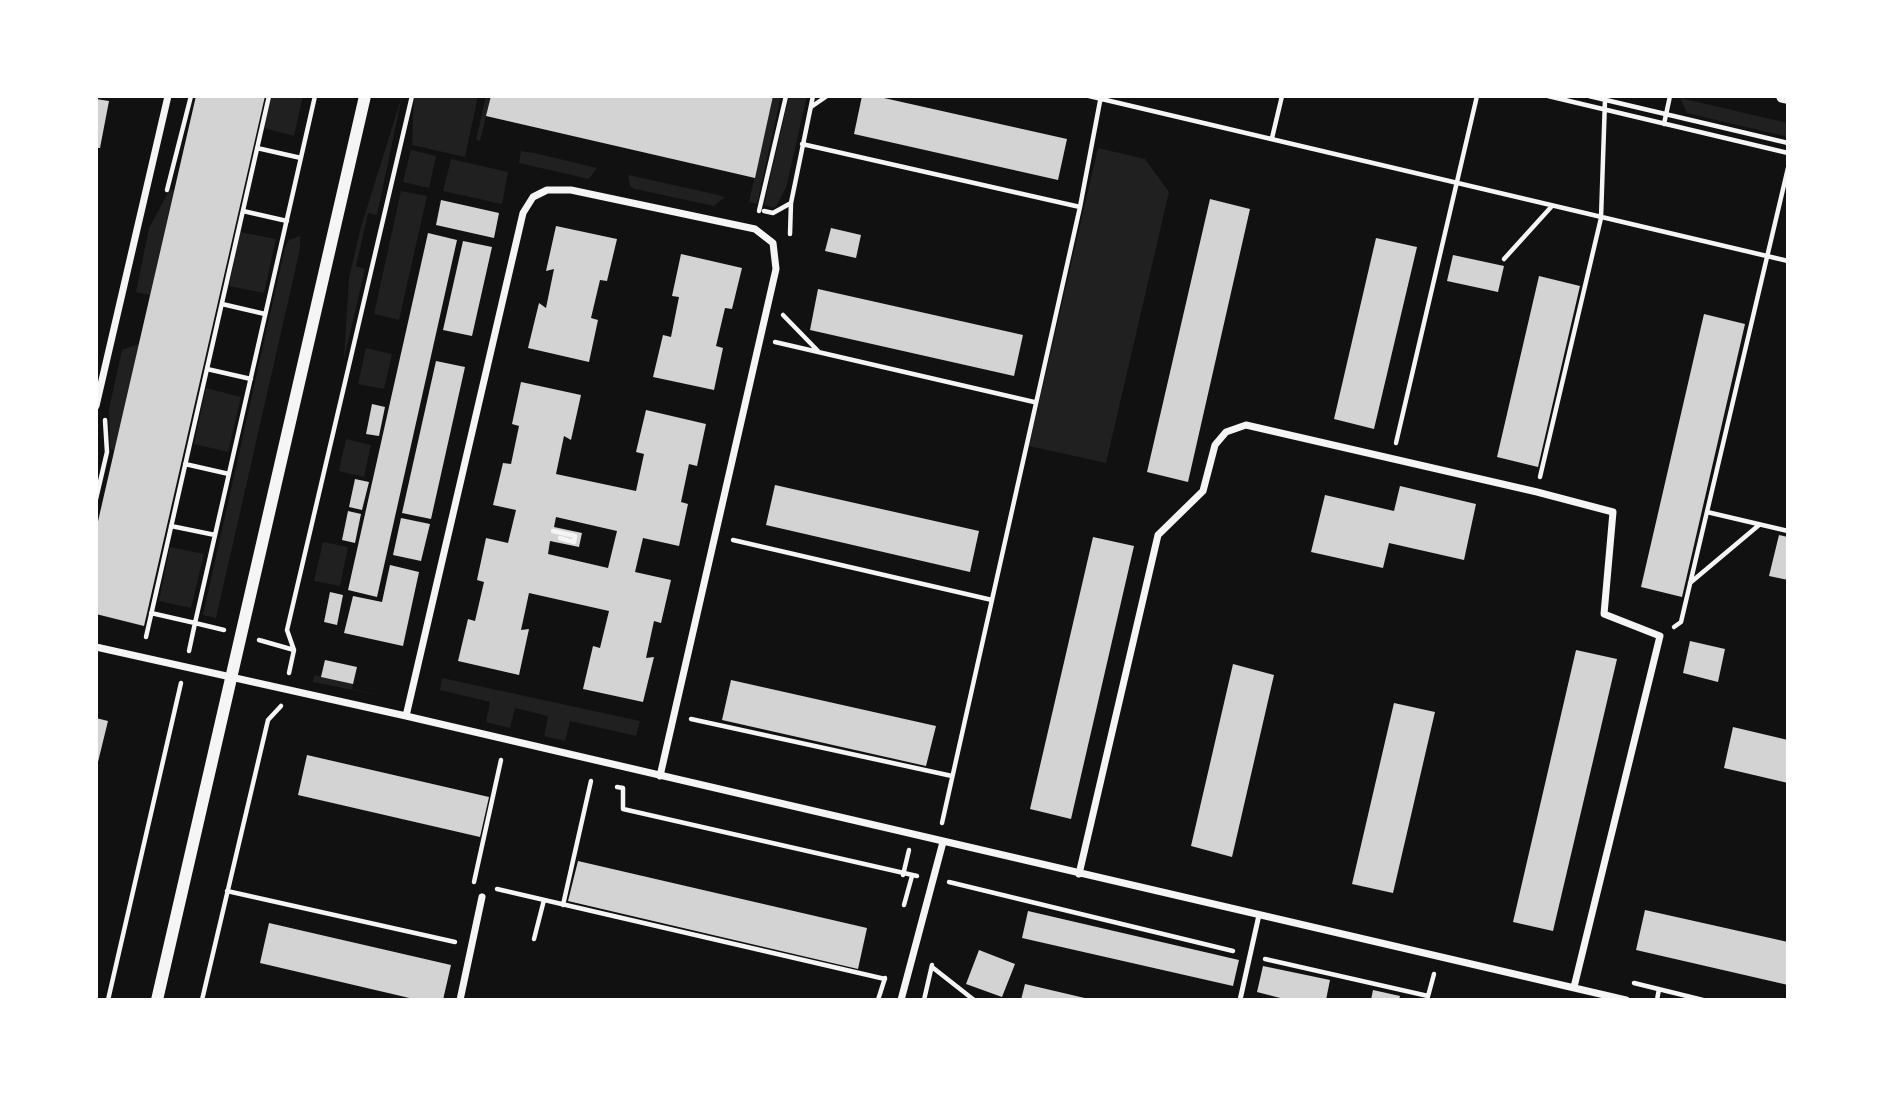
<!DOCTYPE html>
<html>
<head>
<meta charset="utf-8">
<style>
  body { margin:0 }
  #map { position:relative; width:1884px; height:1096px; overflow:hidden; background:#111; font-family:Helvetica,sans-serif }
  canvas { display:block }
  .frame { position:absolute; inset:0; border:98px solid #fff; pointer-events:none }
</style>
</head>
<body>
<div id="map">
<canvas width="1884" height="1096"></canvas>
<div class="frame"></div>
</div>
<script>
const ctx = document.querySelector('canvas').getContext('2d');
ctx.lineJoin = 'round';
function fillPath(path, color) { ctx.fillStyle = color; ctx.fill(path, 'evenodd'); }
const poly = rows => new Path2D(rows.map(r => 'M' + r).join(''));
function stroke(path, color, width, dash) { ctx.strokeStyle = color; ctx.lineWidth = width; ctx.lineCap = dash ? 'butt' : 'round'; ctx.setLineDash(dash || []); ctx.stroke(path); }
fillPath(poly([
  [271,96,303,96,294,136,264,128],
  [402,96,377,215,368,213,356,266,365,269,344,359,349,278,361,227],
  [414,96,478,96,465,157,412,145],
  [486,96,491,96,480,141,476,140],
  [773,96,781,96,757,204,749,202],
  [789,96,807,96,786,188,775,208,764,205],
  [1680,98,1788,123,1788,137,1687,113],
  [1098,148,1145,159,1169,192,1106,463,1029,446],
  [411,150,436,156,429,188,403,182],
  [521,151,534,153,597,168,589,179,519,163],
  [451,159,508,172,502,204,443,191],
  [628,175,714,194,725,197,714,206,635,189,630,186],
  [174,190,150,295,136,292,149,228,169,191],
  [401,191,427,196,399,320,374,314],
  [240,232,276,239,264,293,229,286],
  [300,236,300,249,216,618,203,615,285,247,289,240],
  [139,344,115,450,110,449,109,409,122,350],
  [366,348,392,354,384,389,358,384],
  [206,388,241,397,228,452,194,444],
  [346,439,371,445,364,477,339,471],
  [323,542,348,547,340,586,314,581],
  [170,547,204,554,191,608,159,601],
  [314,675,353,684,352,689,389,697,313,682],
  [442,678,640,721,636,736,570,721,565,741,544,736,548,716,515,708,510,728,486,722,490,702,440,690]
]), '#202020');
fillPath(poly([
  [196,96,265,96,144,626,96,614,96,530],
  [491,96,773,96,755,178,486,116],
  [862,96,875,96,1067,139,1058,180,854,134],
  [96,99,109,101,100,148,96,148],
  [1210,199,1250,209,1188,482,1147,472],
  [441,200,499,213,494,238,436,225],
  [556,226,617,239,607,281,600,280,591,318,598,320,589,362,528,348,539,303,546,308,554,269,546,271],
  [831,228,861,235,856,258,825,251],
  [428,233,457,240,377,597,348,590],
  [1376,238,1417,247,1374,429,1334,419],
  [463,241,492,247,472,336,443,330],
  [681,254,742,268,732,309,725,308,716,346,723,348,714,390,653,377,663,335,671,337,679,297,672,296],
  [1453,255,1504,266,1498,292,1447,281],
  [1539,276,1580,286,1538,467,1497,457],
  [818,289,1023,335,1014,376,810,330],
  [1704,314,1745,324,1682,597,1641,587],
  [436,361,465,367,431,519,402,513],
  [521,382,581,395,571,440,564,436,556,474,636,491,644,454,636,452,646,410,706,424,697,466,689,464,681,502,688,504,679,546,643,538,635,572,671,580,661,623,654,621,646,658,654,657,643,702,583,689,593,646,600,648,609,611,529,593,521,630,529,629,519,675,458,661,468,619,475,621,484,582,477,580,486,538,508,543,516,510,493,505,503,463,511,464,519,426,512,424],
  [556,517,617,531,608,568,548,554,550,541,579,547,582,533,554,527],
  [372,404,385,407,379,436,366,434],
  [355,479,369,482,362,510,349,507],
  [775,485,979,531,970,572,766,525],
  [1400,486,1476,504,1464,560,1389,543,1383,568,1311,552,1325,495,1394,511],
  [348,511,361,514,355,543,342,540],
  [401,518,430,524,421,561,393,555],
  [1779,535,1788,537,1788,580,1769,576],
  [1093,537,1134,546,1071,819,1030,809],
  [390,565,419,572,403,646,344,633,353,596,382,602],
  [330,592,343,595,337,625,324,622],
  [1690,641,1725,649,1718,682,1683,673],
  [1576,650,1617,659,1553,931,1513,922],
  [325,660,357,667,353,684,321,677],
  [1233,664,1274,675,1232,857,1191,846],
  [731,680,936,726,926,766,722,720],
  [1394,703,1435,712,1393,893,1352,884],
  [96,718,108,721,97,766,96,766],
  [1733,727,1788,740,1788,783,1724,768],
  [307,755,489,797,480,837,298,795],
  [578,861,867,928,858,969,568,901],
  [1645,910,1788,942,1788,985,1636,950],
  [1028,911,1239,960,1233,986,1022,938],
  [269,923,451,965,443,1000,418,1000,260,963],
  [979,950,1015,964,1002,997,966,984],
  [1263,966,1330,980,1326,1000,1288,1000,1257,992],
  [1025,984,1089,999,1088,1000,1021,1000],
  [1373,990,1400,996,1399,1000,1371,1000]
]), '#d3d3d3');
stroke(poly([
  [1089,96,1788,261],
  [1548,96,1788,153],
  [1589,96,1788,143],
  [811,107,827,96],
  [1664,124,1670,96],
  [1272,138,1282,96],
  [802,144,1080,207],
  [257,148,301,158],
  [167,190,191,96],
  [243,211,287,221],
  [759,211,786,96],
  [764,211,773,213,791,203,813,96],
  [790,234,791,203],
  [1504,259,1552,206],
  [222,304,265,314],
  [783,315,818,351],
  [775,342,1034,402],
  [207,369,251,379],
  [1396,443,1477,96],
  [185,464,229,474],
  [1540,477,1601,218,1605,100],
  [96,499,107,452,105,420],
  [1707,512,1788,531],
  [171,526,215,535],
  [553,531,575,536,574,542,560,538],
  [733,540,992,600],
  [1690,583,1759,525],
  [151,613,195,623,189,651],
  [1674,627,1681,622,1788,168],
  [224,630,195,623,315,96],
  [146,637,269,96],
  [259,640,294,650],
  [289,673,294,650,287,630,412,96],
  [691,719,952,776],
  [617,787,623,788,623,809,917,876],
  [942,823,1080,207,1101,96],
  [903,875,909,850],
  [474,882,501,760],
  [949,882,1233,951],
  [497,889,885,979],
  [227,891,455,942],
  [563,905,591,781],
  [904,905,912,876],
  [534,939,544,900],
  [1265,959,1428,996],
  [932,967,974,1000],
  [1634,983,1703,1000],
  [108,1000,181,683],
  [202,1000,268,720,281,706],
  [878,1000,885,978],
  [924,1000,932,965],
  [1427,1000,1434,974],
  [1657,1000,1659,989]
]), '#f5f5f5', 4.5);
stroke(poly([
  [1240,1000,1259,915]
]), '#f5f5f5', 5);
stroke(poly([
  [96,406,168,96],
  [96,647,406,716,1626,1000],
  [406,716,523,213,533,197,547,190,571,190,755,229,773,243,776,269,660,776],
  [1079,874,1158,535,1203,491,1215,445,1226,432,1246,425,1537,492,1613,512,1604,614,1660,636,1574,987],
  [460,1000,482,897],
  [901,1000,943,842]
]), '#f5f5f5', 7);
stroke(poly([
  [157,1000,365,96]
]), '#f5f5f5', 12);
stroke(poly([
  [1783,96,1788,97]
]), '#f5f5f5', 14);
</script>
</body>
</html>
